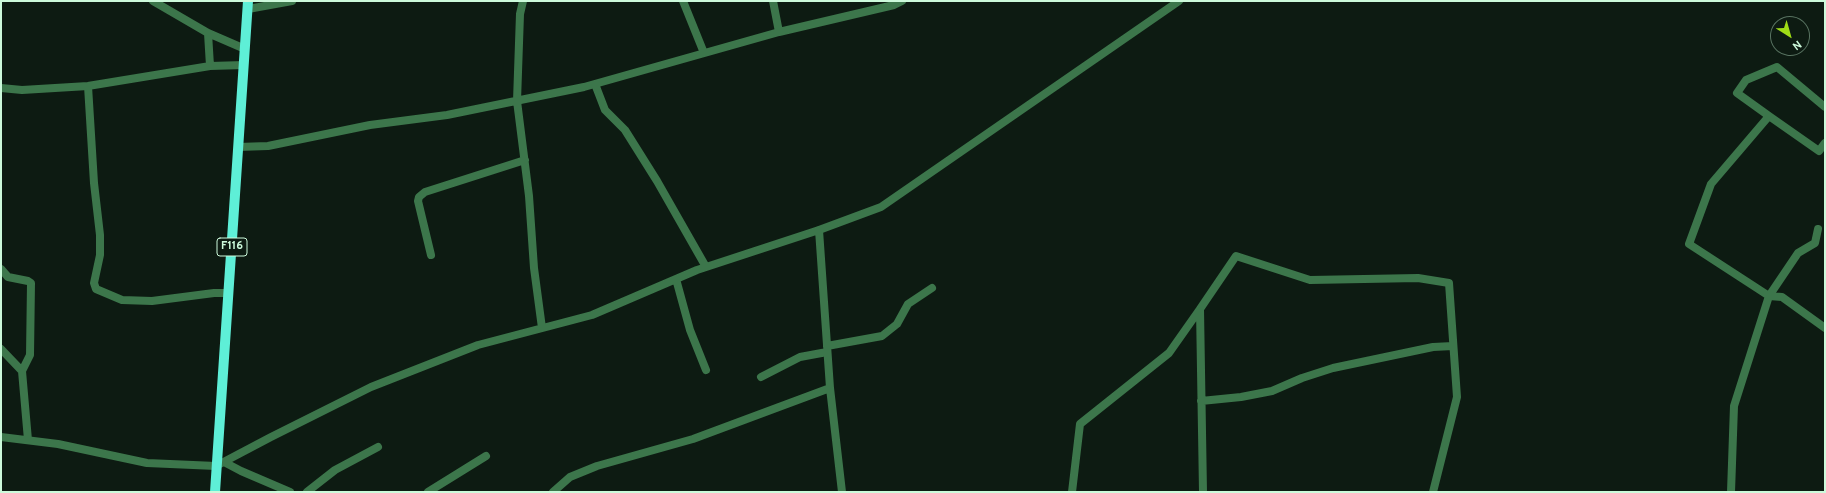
<!DOCTYPE html>
<html>
<head>
<meta charset="utf-8">
<style>
  body { margin:0 }
  #map { position:relative; width:1826px; height:493px; overflow:hidden; background:#0d1b12; font-family:Overpass,sans-serif }
  canvas { display:block }
  .frame { position:absolute; inset:0; border:2px solid #ccfadb; pointer-events:none }
  .north { position:absolute; left:1770px; top:16px; width:40px; height:40px; box-sizing:border-box; background:#0d1b12; border:1px solid #597462; border-radius:50%; rotate:143deg; font-size:11px; font-weight:700; line-height:16px; text-align:center; color:#ccfadb }
  .north::after { content:''; display:block; margin:auto; width:14px; height:18px; background:#9fdc16; clip-path:polygon(50% 0,100% 100%,50% 72%,0 100%) }
</style>
</head>
<body>
<div id="map">
<canvas width="1826" height="493"></canvas>
<div class="frame"></div>
<div class="north">N</div>
</div>
<script>
const ctx = document.querySelector('canvas').getContext('2d');
ctx.lineJoin = 'round';
const poly = rows => new Path2D(rows.map(r => 'M' + r).join(''));
function stroke(path, color, width, dash) { ctx.strokeStyle = color; ctx.lineWidth = width; ctx.lineCap = dash ? 'butt' : 'round'; ctx.setLineDash(dash || []); ctx.stroke(path); }
function write(font, color, halo, rows, align = 'center') {
  ctx.font = font + ' Overpass,sans-serif'; ctx.lineWidth = 3; ctx.setLineDash([]); ctx.textBaseline = 'middle'; ctx.strokeStyle = halo; ctx.fillStyle = color; for (const [text, x, y, turn = 0] of rows) {
    ctx.save(); ctx.translate(x, y); ctx.rotate((+turn || 0) * Math.PI / 180); ctx.textAlign = isNaN(turn) ? turn : align; if (halo) ctx.strokeText(text, 0, 0); ctx.fillText(text, 0, 0); ctx.restore();
  }
}
stroke(poly([
  [153,1,208,33,245,49],
  [523,1,520,14,517,101,529,196,534,268,542,328],
  [683,1,704,53],
  [773,1,779,32],
  [248,9,292,1],
  [208,33,210,66],
  [595,84,605,110,625,130,657,181,706,267],
  [88,86,94,183,100,235,100,255,94,283,96,289,122,300,152,301,214,293,229,293],
  [1,88,22,90,88,86,210,66,244,65],
  [1825,107,1777,67,1746,80,1737,93,1769,116,1711,184,1689,244,1769,296,1782,297,1825,328],
  [1769,116,1819,151,1825,143],
  [238,147,268,146,370,125,447,115,584,87,779,32,894,5,902,1],
  [819,230,830,388,842,492],
  [431,255,418,201,419,197,425,192,525,160],
  [1,269,8,277,28,281,31,283,30,355,22,371],
  [676,279,690,330,706,370],
  [827,346,882,336,897,324,908,304,932,288],
  [1,349,22,371,28,440],
  [761,377,800,357,827,352],
  [1201,401,1241,397,1272,391,1302,378,1333,368,1433,347,1453,346],
  [1,437,58,444,147,463,216,466,271,437,371,387,478,345,592,315,697,270,819,230,881,207,1179,1],
  [224,462,241,471,290,492],
  [307,492,335,470,378,447],
  [428,492,486,456],
  [553,492,570,477,597,466,693,439,830,388],
  [1072,492,1080,424,1169,353,1200,309],
  [1203,492,1200,309,1236,256,1310,280,1418,278,1449,283,1457,397,1433,492],
  [1731,492,1734,406,1769,296,1798,253,1815,243,1818,229]
]), '#3c764b', 8);
stroke(poly([
  [215,492,248,1]
]), '#5eefd7', 10);
for (const [x, y, w] of [
  [232,247,30]
]) { const box = new Path2D(); box.roundRect(x - w / 2, y - 9, w, 18, 3); ctx.fillStyle = '#0d1b12'; ctx.fill(box); stroke(box, '#ccfadb', 1); }
write('bold 11px', '#ccfadb', null, [
  ["F116",232,247]
]);
</script>
</body>
</html>
